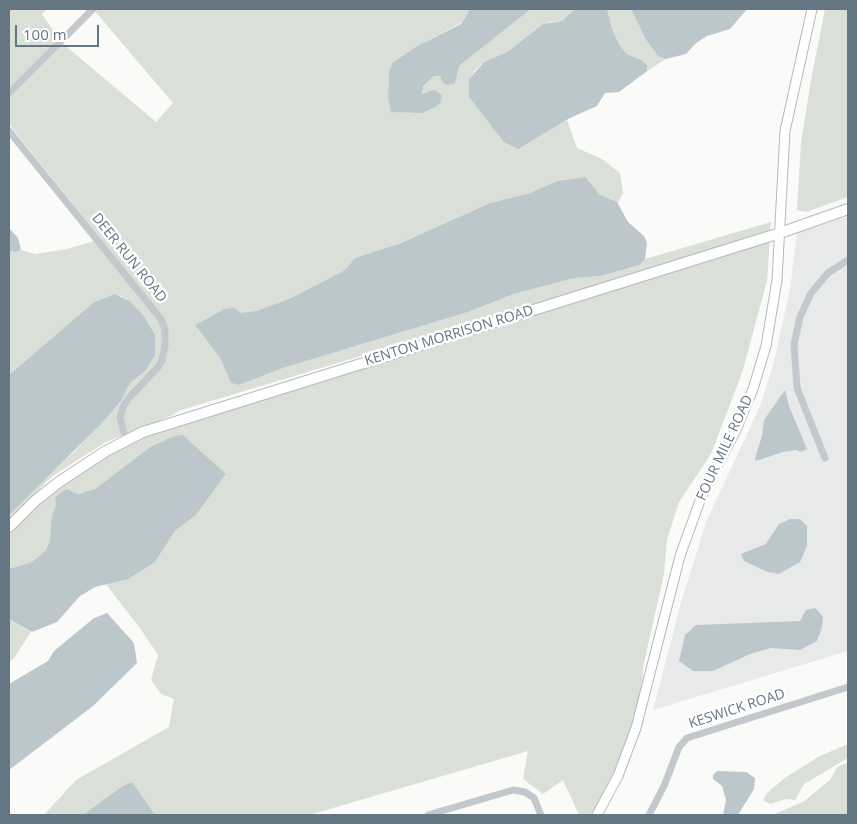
<!DOCTYPE html>
<html>
<head>
<meta charset="utf-8">
<style>
  body { margin:0 }
  #map { position:relative; width:857px; height:824px; overflow:hidden; background:#fafaf8; font-family:"Open Sans",sans-serif }
  canvas { display:block }
  .frame { position:absolute; inset:0; border:10px solid #657683; pointer-events:none }
  .scale { position:absolute; left:15px; top:25px; width:84px; height:22px; box-sizing:border-box; border:2px solid #657683; border-top:0; padding-left:6px; font-size:15px; line-height:18px; white-space:nowrap; color:#657683; -webkit-text-stroke:4px #fff; paint-order:stroke }
</style>
</head>
<body>
<div id="map">
<canvas width="857" height="824"></canvas>
<div class="frame"></div>
<div class="scale">100 m</div>
</div>
<script>
const ctx = document.querySelector('canvas').getContext('2d');
ctx.lineJoin = 'round';
function fillPath(path, color) { ctx.fillStyle = color; ctx.fill(path, 'evenodd'); }
const poly = rows => new Path2D(rows.map(r => 'M' + r).join(''));
function stroke(path, color, width, dash) { ctx.strokeStyle = color; ctx.lineWidth = width; ctx.lineCap = dash ? 'butt' : 'round'; ctx.setLineDash(dash || []); ctx.stroke(path); }
function write(font, color, halo, rows, align = 'center') {
  ctx.font = font + ' "Open Sans",sans-serif'; ctx.lineWidth = 5; ctx.setLineDash([]); ctx.textBaseline = 'middle'; ctx.strokeStyle = halo; ctx.fillStyle = color; for (const [text, x, y, turn = 0] of rows) {
    ctx.save(); ctx.translate(x, y); ctx.rotate((+turn || 0) * Math.PI / 180); ctx.textAlign = isNaN(turn) ? turn : align; if (halo) ctx.strokeText(text, 0, 0); ctx.fillText(text, 0, 0); ctx.restore();
  }
}
fillPath(poly([
  [848,216,848,651,653,710,682,599,707,520,760,406,773,366,790,289,797,233]
]), '#e8e9e9');
fillPath(poly([
  [9,9,47,9,42,14,61,42,156,122,173,103,93,9,470,9,461,23,417,46,392,63,389,72,388,98,407,113,416,111,422,113,423,88,434,76,440,76,459,66,531,9,575,9,562,21,549,22,539,27,507,52,484,62,476,69,469,79,469,97,486,117,531,141,567,120,577,148,602,159,620,173,623,193,618,202,609,201,600,195,584,177,557,181,530,193,490,203,401,243,355,258,345,270,291,298,256,311,241,314,224,309,195,325,220,358,231,383,239,385,283,368,468,312,514,294,574,278,601,276,630,268,640,265,645,259,771,222,770,233,178,411,173,415,106,442,62,470,50,478,9,523,9,515,40,483,74,452,121,401,130,383,145,371,123,297,115,294,94,302,9,375,9,251,16,252,21,250,35,254,67,249,101,239,9,124],
  [607,9,631,9,646,40,658,56,666,59,647,71,647,65,642,60,627,54,620,46,612,29],
  [825,9,848,9,848,197,806,212,797,210,801,143,811,80],
  [770,239,767,281,742,373,711,454,679,502,667,539,664,574,643,667,642,694,633,727,615,775,593,815,579,815,563,780,543,794,523,779,528,751,309,815,155,815,131,782,83,815,44,815,76,780,169,727,174,699,161,694,151,680,158,655,142,631,105,583,155,562,175,531,196,515,226,474,184,436,150,447,95,489,78,494,67,489,56,504,51,520,50,540,46,550,32,562,9,569,9,531,62,484,110,453,145,434],
  [9,619,31,632,14,658,9,662],
  [848,744,848,758,804,784,795,800,786,799,770,804,763,800,767,793,786,777,820,756],
  [848,762,848,815,772,815,803,802,830,780,837,767]
]), '#dadfd7');
fillPath(poly([
  [470,9,531,9,459,66,455,83,447,85,442,82,440,76,434,76,423,87,422,94,435,90,442,95,441,102,435,107,422,113,391,112,388,98,389,72,392,63,417,46,461,24],
  [575,9,607,9,612,29,620,46,627,54,642,60,647,65,647,71,619,92,605,93,597,106,570,118,518,149,504,142,469,97,469,79,484,62,507,52,543,24,562,21],
  [631,9,747,9,730,29,707,36,696,43,686,54,666,59,658,56,646,40],
  [585,177,600,195,617,202,628,222,644,236,647,243,645,259,640,265,601,276,574,278,514,294,468,312,283,368,239,385,231,383,220,358,195,325,224,309,234,308,241,313,256,311,291,298,345,270,355,258,401,243,490,203,530,193,557,181],
  [9,228,18,238,21,250,16,252,9,251],
  [115,294,131,302,143,315,155,335,155,355,145,371,130,383,121,401,102,423,9,515,9,375,94,302],
  [785,390,789,406,807,449,801,452,796,450,783,452,756,461,755,458,762,436,764,420],
  [183,435,226,474,196,515,175,531,155,562,128,579,95,587,80,596,57,622,32,632,9,619,9,569,32,562,46,550,50,540,51,520,56,504,55,498,59,494,67,489,78,494,95,489,150,447,175,436],
  [790,519,800,519,807,526,807,546,800,562,779,574,768,572,744,561,741,554,766,544,779,524],
  [815,608,823,617,822,627,817,641,800,650,771,648,750,654,713,671,693,671,679,661,685,635,696,625,800,621,806,610],
  [107,613,134,643,137,663,93,706,9,770,9,684,48,661,54,651,94,618],
  [717,771,746,772,755,778,754,789,738,815,723,815,726,800,722,786,713,779,713,775],
  [132,782,155,815,83,815,123,786]
]), '#bbc7cb');
const secondary = poly([
  [597,815,618,776,636,728,680,556,702,495,736,430,753,389,766,346,777,280,785,131,812,9]
]);
const primary = poly([
  [9,527,35,501,59,482,106,451,143,432,780,233,848,209]
]);
stroke(secondary, '#b3babf', 11);
stroke(primary, '#b5babe', 12);
stroke(poly([
  [9,93,93,9],
  [9,131,161,319,165,330,165,346,162,360,159,366,128,399,123,407,120,418,126,439],
  [825,458,797,388,794,344,800,317,811,293,828,273,848,260],
  [428,815,513,790,525,792,534,798,541,815],
  [649,815,664,786,679,747,687,738,848,687]
]), '#c3c8cc', 7);
stroke(secondary, '#fff', 9);
stroke(primary, '#fff', 10);
write('14px', '#657683', '#fff', [
  ["DEER RUN ROAD",129,258,51],
  ["KENTON MORRISON ROAD",449,336,-17],
  ["FOUR MILE ROAD",725,448,-65],
  ["KESWICK ROAD",737,709,-18]
]);
</script>
</body>
</html>
